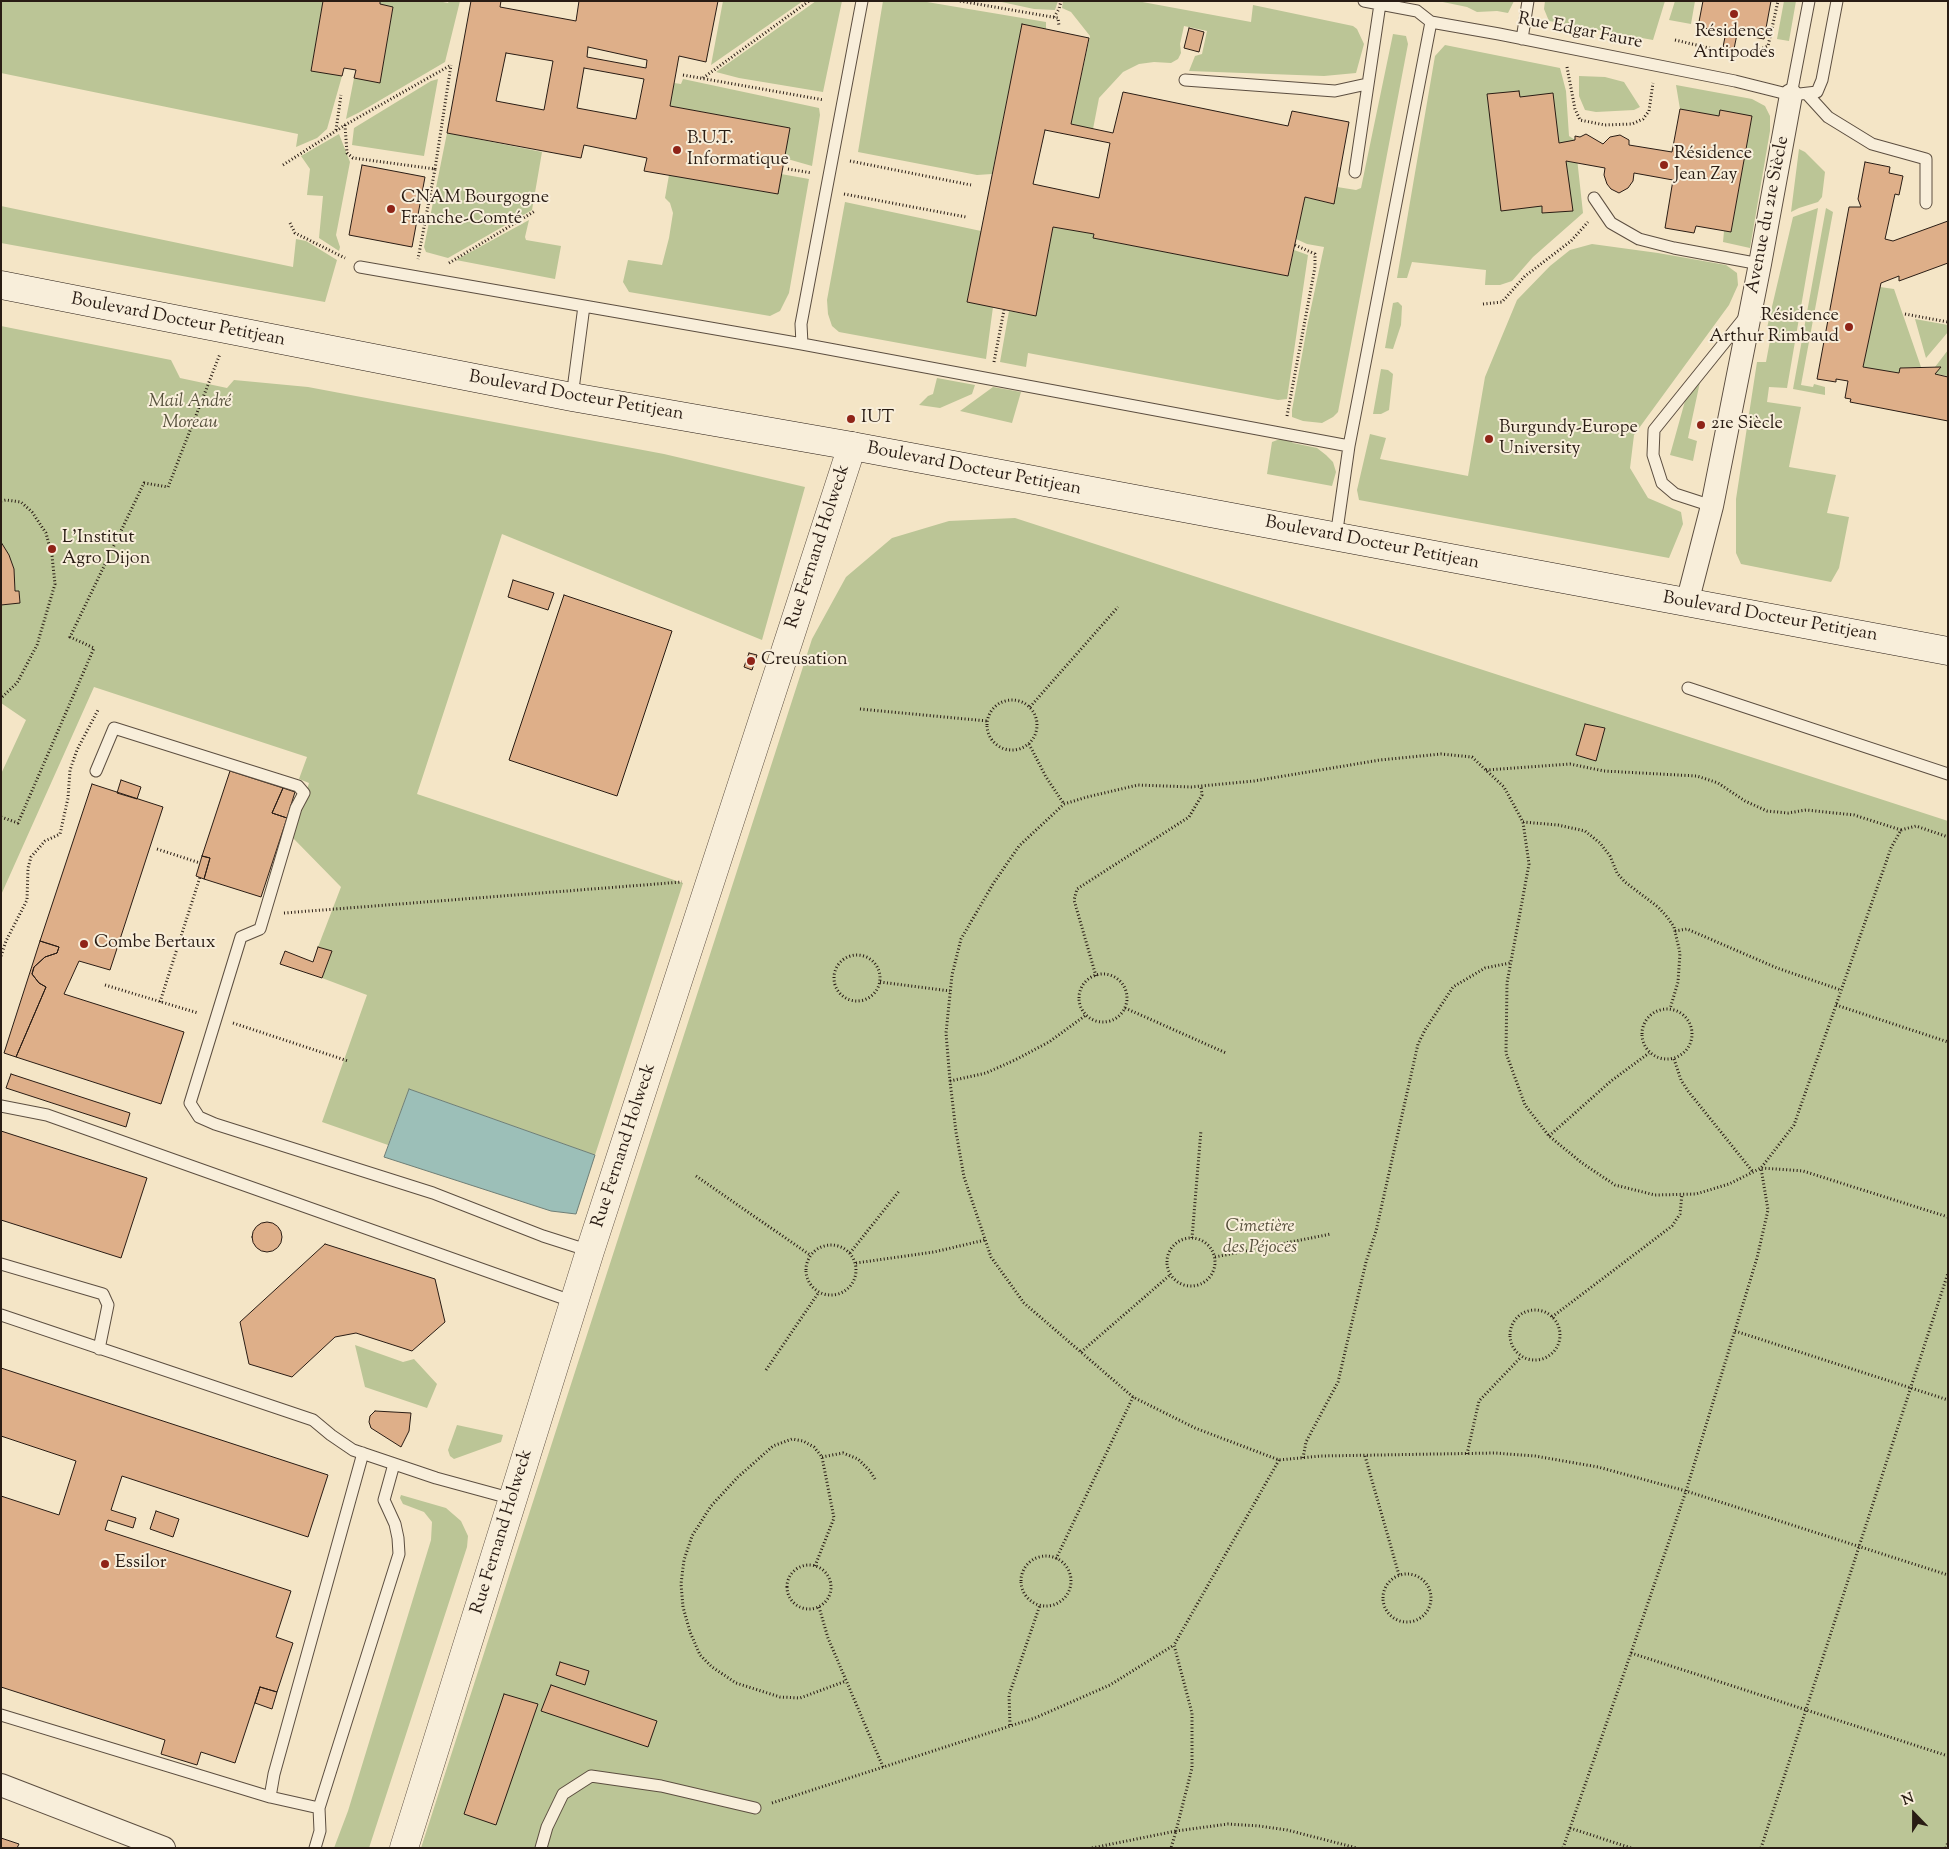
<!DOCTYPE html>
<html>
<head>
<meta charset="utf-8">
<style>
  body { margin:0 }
  #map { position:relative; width:1949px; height:1849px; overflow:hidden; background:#f4e5c6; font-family:"Sorts Mill Goudy",serif }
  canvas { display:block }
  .frame { position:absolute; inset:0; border:2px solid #291c14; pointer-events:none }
  .north { position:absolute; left:1889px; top:1789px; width:50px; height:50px; -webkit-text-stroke:4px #f8eeda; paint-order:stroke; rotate:338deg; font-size:14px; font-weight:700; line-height:20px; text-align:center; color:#291c14 }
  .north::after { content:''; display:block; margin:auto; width:18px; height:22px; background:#291c14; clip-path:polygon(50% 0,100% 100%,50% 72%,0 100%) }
</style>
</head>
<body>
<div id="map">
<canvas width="1949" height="1849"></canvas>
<div class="frame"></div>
<div class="north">N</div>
</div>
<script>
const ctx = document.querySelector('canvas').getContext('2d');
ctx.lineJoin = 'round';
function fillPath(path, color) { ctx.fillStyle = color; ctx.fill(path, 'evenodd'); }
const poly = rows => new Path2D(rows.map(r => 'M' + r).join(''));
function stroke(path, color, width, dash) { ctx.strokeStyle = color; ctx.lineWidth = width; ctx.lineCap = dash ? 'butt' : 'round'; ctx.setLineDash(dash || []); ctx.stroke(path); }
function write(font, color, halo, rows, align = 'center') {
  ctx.font = font + ' "Sorts Mill Goudy",serif'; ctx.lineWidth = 4; ctx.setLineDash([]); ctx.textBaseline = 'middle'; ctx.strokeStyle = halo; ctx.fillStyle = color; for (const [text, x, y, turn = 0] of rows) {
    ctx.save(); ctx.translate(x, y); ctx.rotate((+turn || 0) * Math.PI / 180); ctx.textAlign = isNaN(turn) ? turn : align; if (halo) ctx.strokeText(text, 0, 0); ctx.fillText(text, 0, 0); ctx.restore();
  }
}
fillPath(poly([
  [1,1,323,1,311,70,342,76,327,129,317,138,296,147,298,134,1,73],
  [380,1,438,1,448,3,449,1,460,1,445,62,360,112,346,119,354,78,380,82,393,8,380,4],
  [723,1,803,1,711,65],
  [816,1,842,1,823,92,739,78,716,72],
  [883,1,921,1,1046,22,1046,29,1022,25,992,174,977,175,858,152],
  [997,1,1058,1,1055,10,1034,9],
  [1063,1,1137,1,1251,22,1253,5,1353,26,1357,29,1364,44,1356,73,1324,76,1189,71,1195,56,1202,54,1207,31,1184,26,1180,44,1181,53,1178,59,1171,63,1154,62,1139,64,1123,72,1099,98,1093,129,1071,124,1090,36,1071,12,1062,8],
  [1438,1,1514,1,1508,13,1497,11,1477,12,1467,7],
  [1545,1,1665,1,1653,40,1549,21,1544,9],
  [1675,1,1695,1,1691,24,1669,20],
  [1784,1,1796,1,1789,41,1777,39],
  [1393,34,1406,36,1408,44,1338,412,1333,417,1322,423,1303,421,1292,417,1292,410,1308,322,1324,247,1307,244,1296,239,1305,197,1333,204,1337,187,1356,190,1361,188],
  [1445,45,1560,68,1566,91,1569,136,1575,140,1583,213,1533,257,1512,281,1500,285,1485,285,1486,270,1412,262,1407,278,1397,278,1435,56],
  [1579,76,1605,77,1624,82,1640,107,1634,110,1596,112,1585,110,1579,96],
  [438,79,424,156,352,145,354,128,431,81],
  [683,79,819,108,820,115,812,166,784,158,790,128,670,106,674,83,681,84],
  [1676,85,1752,99,1765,106,1770,116,1770,131,1750,248,1723,242,1724,231,1731,232,1752,117,1720,110,1719,116,1680,109],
  [447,133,542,152,532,210,448,258,426,252,424,247],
  [339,134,350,162,336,235,340,247,339,251,319,238,323,196,307,195,310,169,301,156],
  [1799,149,1805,152,1825,172,1822,197,1818,202,1799,208,1791,212],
  [781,174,809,179,789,293,780,311,770,316,629,292,623,282,628,260,662,265,669,238,673,213,670,203,665,198,669,175,777,194],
  [845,202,981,231,967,302,993,307,986,359,839,332,832,326,828,314,827,300],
  [1,206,293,267,296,239,306,241,337,260,325,302,1,243],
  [1818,208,1787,388,1769,387,1767,402,1801,407,1789,467,1836,475,1827,513,1849,517,1839,568,1831,582,1741,564,1736,553,1736,499,1757,362,1766,362,1772,330,1767,328,1793,217],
  [1826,208,1833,212,1801,385,1813,387,1814,384,1825,387,1825,395,1793,389],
  [529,220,525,237,526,240,561,246,555,279,456,260],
  [1053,227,1094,234,1093,238,1288,276,1294,250,1308,255,1287,399,1278,400,1028,353,1026,367,1000,362,1009,311,1036,316],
  [1592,244,1658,253,1726,265,1737,273,1738,285,1729,305,1634,435,1630,468,1648,498,1681,512,1683,524,1669,558,1359,500,1357,490,1370,434,1386,438,1380,459,1468,476,1485,377,1517,300,1550,266,1570,250],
  [1880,287,1894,289,1921,367,1900,368,1899,373,1863,367],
  [1398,302,1402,306,1401,325,1393,349,1385,348,1393,303],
  [1915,319,1948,325,1948,332,1926,358],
  [1,326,171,360,180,378,227,388,234,380,308,387,664,454,805,487,762,640,502,534,417,794,683,883,595,1155,409,1089,388,1145,322,1122,367,995,322,978,332,951,318,947,341,887,293,838,309,783,299,779,307,757,94,687,1,895,1,774,26,720,1,703,1,605,20,602,19,591,15,591,14,569,9,555,1,542],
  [1948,350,1948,376,1935,374,1940,367,1935,367],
  [1381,369,1388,370,1393,374,1389,410,1381,414,1373,414],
  [937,378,975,385,972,394,940,408,919,405,928,396,933,394],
  [1700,382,1688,438,1697,441,1693,461,1670,455,1685,401],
  [993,387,1021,392,1012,423,960,411],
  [1280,439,1289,440,1293,443,1317,448,1326,455,1333,462,1336,472,1332,486,1267,474,1272,442],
  [1015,518,1948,821,1948,1848,421,1848,812,639,846,577,892,538,949,521],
  [355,1345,403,1362,414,1359,437,1384,427,1408,365,1387],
  [457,1425,503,1435,501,1442,454,1459,450,1456,448,1450],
  [401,1495,446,1508,461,1521,468,1536,467,1547,369,1848,334,1848,348,1811,431,1540,432,1522,424,1512,403,1504,400,1498]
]), '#bbc596');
const water = poly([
  [409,1089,595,1155,576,1214,551,1211,384,1157,409,1089]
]);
fillPath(water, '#9cbfb8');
stroke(water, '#6e7e76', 1);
const building = poly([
  [323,1,380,1,380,4,393,7,380,83,354,78,356,70,344,68,342,76,311,71,323,1],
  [471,1,501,1,500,7,576,21,579,1,718,1,706,62,679,56,670,106,790,128,778,194,644,171,647,158,584,145,581,158,447,133,471,1],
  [588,47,647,60,646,68,587,57,588,47],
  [506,53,553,61,544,110,496,101,506,53],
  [584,68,644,79,636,119,577,108,584,68],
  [1703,1,1771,1,1764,39,1737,34,1734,49,1723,47,1726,32,1698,27,1703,1],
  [1022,24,1089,38,1071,124,1113,133,1123,92,1288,126,1292,111,1349,122,1334,204,1305,197,1288,276,1093,238,1094,234,1053,227,1036,316,967,302,1022,24],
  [1045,130,1110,143,1099,198,1033,184,1045,130],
  [1189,28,1204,32,1199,52,1184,48,1189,28],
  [1519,91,1520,97,1553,93,1559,143,1575,140,1575,136,1580,137,1586,134,1603,144,1610,137,1620,135,1629,140,1629,145,1672,152,1680,109,1719,116,1720,110,1752,116,1731,232,1696,226,1694,233,1665,228,1673,180,1634,173,1633,181,1628,188,1619,193,1611,189,1607,184,1604,175,1605,168,1566,161,1573,211,1542,213,1542,206,1501,211,1487,94,1519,91],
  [1865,162,1890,167,1889,173,1903,176,1899,195,1895,194,1885,239,1893,241,1948,221,1948,263,1899,281,1899,276,1881,283,1863,367,1899,373,1900,368,1941,367,1935,374,1948,377,1948,421,1850,402,1851,399,1845,398,1848,381,1836,379,1836,382,1817,379,1849,207,1861,207,1858,199,1865,162],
  [362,165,425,177,412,247,349,235,362,165],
  [1,542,9,555,14,569,15,591,19,591,20,603,1,605,1,542],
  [513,580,554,593,548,610,508,597,513,580],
  [564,595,672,631,617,796,509,760,564,595],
  [749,653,757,655,752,670,744,667,749,653],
  [1585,724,1605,728,1596,761,1576,755,1585,724],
  [230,771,283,788,272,813,287,818,261,897,204,879,210,858,202,856,230,771],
  [121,780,141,787,137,799,117,793,121,780],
  [92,784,163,807,110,970,79,961,64,994,184,1032,161,1104,16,1057,46,987,39,983,32,974,34,967,45,957,57,953,59,947,40,941,92,784],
  [283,788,295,792,287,818,272,813,283,788],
  [202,856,210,858,204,879,196,876,202,856],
  [40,941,59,947,57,953,45,957,34,967,32,974,39,983,46,987,16,1057,4,1053,40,941],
  [318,947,332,951,322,978,280,964,285,951,313,962,318,947],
  [11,1074,130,1113,126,1127,6,1088,11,1074],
  [1,1131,147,1178,121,1258,1,1220,1,1131],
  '252 1237a15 15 0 1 1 30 0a15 15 0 1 1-30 0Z',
  [325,1244,435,1279,445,1322,412,1351,356,1333,335,1337,292,1377,249,1364,240,1322,325,1244],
  [1,1368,328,1475,308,1537,122,1476,120,1482,111,1510,136,1518,133,1528,108,1520,105,1530,291,1591,276,1637,293,1643,277,1692,260,1687,235,1763,201,1752,197,1765,161,1754,165,1740,1,1687,1,1496,59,1515,76,1461,1,1436,1,1368],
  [375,1411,411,1413,409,1431,401,1447,371,1428,369,1422,370,1416,375,1411],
  [156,1511,179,1519,173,1537,150,1529,156,1511],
  [560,1662,589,1671,585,1685,556,1675,560,1662],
  [551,1685,657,1721,648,1747,541,1711,551,1685],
  [260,1687,277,1692,272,1709,255,1703,260,1687],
  [504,1694,538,1704,496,1825,464,1814,504,1694],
  [1,1838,19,1844,17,1848,1,1848,1,1838]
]);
fillPath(building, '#deaf89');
stroke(building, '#291c14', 1);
const service = poly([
  [862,1,801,324,802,344,1349,446],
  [1364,1,1417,11,1431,22,1499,34,1735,81,1791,95,1817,92,1822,80,1837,1],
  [1522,39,1528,1],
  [1185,80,1335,91,1367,84],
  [1807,94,1828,117,1872,144,1926,159,1926,203],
  [1791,95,1809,1],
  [1355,172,1380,4],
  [1594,198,1611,223,1639,239,1674,248,1760,264],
  [360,267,802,344],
  [572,397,584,306],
  [1712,506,1675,494,1662,483,1653,455,1654,430,1745,317],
  [1336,537,1349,446,1431,22],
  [1688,688,1948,774],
  [96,771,114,728,298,786,304,793,296,808,260,929,241,937,190,1103,199,1117,215,1124,433,1193,543,1236,590,1251],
  [1,1106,47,1115,574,1302],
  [1,1264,103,1294,108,1305,99,1349],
  [1,1315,313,1420,331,1435,353,1450,436,1478,513,1499],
  [1,1715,270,1797,319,1808],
  [270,1797,274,1774,363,1453],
  [315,1848,320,1831,319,1808,399,1554,398,1538,395,1524,384,1500,394,1464],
  [541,1848,547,1827,563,1794,591,1776,661,1786,755,1808]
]);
const minor = poly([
  [1687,603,1712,506,1760,264,1791,95],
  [1,1785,164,1848]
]);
const tertiary = poly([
  [404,1848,590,1251,852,446]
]);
const secondary = poly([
  [1,285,572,397,852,446,1948,651]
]);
stroke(service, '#5c4e40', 13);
stroke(minor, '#5c4e40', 24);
stroke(tertiary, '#5c4e40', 29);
stroke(secondary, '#291c14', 29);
stroke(poly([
  [960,1,1058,18,1059,26],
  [1054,17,1059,9,1061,1],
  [1675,40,1743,56,1768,46,1778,1],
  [1567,67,1575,109,1580,120,1605,125,1632,124,1643,119,1649,111,1653,83],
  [683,75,824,100],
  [703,78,809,1],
  [345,125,347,153,353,158,435,169,418,259],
  [336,130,341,95],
  [850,161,971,185],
  [283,165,345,125,451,65],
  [435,169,451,65],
  [788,169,812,173],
  [844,194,966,217],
  [290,223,295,233,345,258],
  [449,263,535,211],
  [1483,304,1502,302,1525,276,1571,241,1588,222],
  [1905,314,1948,322],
  [994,362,1004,310],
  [1287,416,1315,267,1315,254,1295,245],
  [1,501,6,500,21,502,32,512,46,533,52,556,55,584,37,645,17,683,1,698],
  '987 725a25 25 0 1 1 50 0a25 25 0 1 1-50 0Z',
  [1030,707,1118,607],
  [860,709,987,721],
  [1029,744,1046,777,1064,804],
  [1486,770,1570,764,1604,771,1697,776,1718,783,1745,801,1767,811,1788,813,1806,810,1854,815,1901,830],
  [1,817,18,823,94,648,70,637,144,483,168,487,220,354],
  [1523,822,1558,825,1585,831,1600,843,1610,856,1617,873,1625,882,1658,907,1668,918,1674,927,1680,953,1678,982,1670,1009],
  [157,849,200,863],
  [284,913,682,882],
  [1675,931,1687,929,1777,968,1841,990],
  '834 978a23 23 0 1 1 46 0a23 23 0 1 1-46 0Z',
  [1,956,6,941,27,900,28,868,31,857,45,841,60,834,68,798,70,770,77,750,98,710],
  '1079 998a24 24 0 1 1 48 0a24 24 0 1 1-48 0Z',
  [1096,976,1074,900,1077,889,1189,817,1202,795,1201,786],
  [880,982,950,991],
  [105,985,198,1013],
  [160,1002,200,877],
  [1836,1005,1948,1042],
  [1125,1008,1226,1053],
  '1642 1034a25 25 0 1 1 50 0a25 25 0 1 1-50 0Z',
  [233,1023,348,1061],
  [1674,1059,1681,1080,1688,1091,1753,1172],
  [950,1081,986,1073,1015,1060,1049,1042,1086,1015],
  [1549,1136,1611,1081,1649,1053],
  [696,1176,810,1255],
  [1948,1217,1803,1171,1761,1168,1768,1210,1757,1258,1686,1491,1948,1575],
  '1167 1262a24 24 0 1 1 48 0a24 24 0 1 1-48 0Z',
  [1192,1238,1201,1130],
  '806 1270a25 25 0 1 1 50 0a25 25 0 1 1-50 0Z',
  [850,1253,900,1190],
  [1215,1257,1331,1234],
  [856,1263,934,1252,985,1240],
  '1510 1335a25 25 0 1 1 50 0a25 25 0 1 1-50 0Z',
  [1552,1317,1672,1226,1680,1214,1682,1194],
  [1735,1331,1948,1400],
  [1081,1352,1170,1275],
  [766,1370,819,1292],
  [1467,1454,1479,1401,1521,1357],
  [1365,1456,1399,1575],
  [822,1457,843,1453,858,1459,870,1471,875,1479],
  [1303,1458,1306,1442,1338,1382,1366,1262,1376,1231,1418,1044,1425,1030,1453,987,1485,968,1510,963],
  [1279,1460,1174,1645,1192,1713,1192,1768,1176,1831,1228,1824,1259,1826,1287,1830,1357,1848],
  '1021 1581a25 25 0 1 1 50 0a25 25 0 1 1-50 0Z',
  [1056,1559,1133,1397],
  '787 1587a22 22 0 1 1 44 0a22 22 0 1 1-44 0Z',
  [815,1566,834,1518,822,1457,814,1447,803,1441,792,1439,773,1446,738,1477,711,1506,692,1536,684,1560,681,1584,683,1607,690,1632,700,1655,712,1667,736,1683,780,1697,800,1698,846,1681],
  '1383 1598a24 24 0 1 1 48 0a24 24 0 1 1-48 0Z',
  [819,1607,828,1638,883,1767],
  [1631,1653,1948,1756],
  [1010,1725,1009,1695,1040,1605],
  [772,1803,1035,1718,1110,1685,1174,1645],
  [1570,1828,1631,1848],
  [1092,1848,1176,1831,1171,1848],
  [1563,1848,1631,1653,1686,1491,1598,1467,1535,1456,1495,1453,1321,1456,1279,1460,1195,1428,1133,1397,1024,1303,991,1257,964,1177,956,1132,950,1081,946,1033,952,975,961,939,993,884,1019,846,1064,804,1087,797,1138,785,1191,787,1254,781,1380,760,1441,754,1472,757,1504,787,1523,822,1529,864,1507,983,1506,1053,1525,1105,1549,1136,1582,1163,1615,1185,1655,1195,1696,1194,1729,1184,1761,1168,1794,1125,1891,848,1901,830,1916,826,1948,837],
  [1761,1848,1948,1273],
  [1946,1848,1948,1842]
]), '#291c14', 3, [1, 2.5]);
stroke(service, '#f8eeda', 11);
stroke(minor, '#f8eeda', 22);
stroke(tertiary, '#f8eeda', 28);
stroke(secondary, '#f8eeda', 28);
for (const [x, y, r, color] of [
  [1734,14,5,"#8f2418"],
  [677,150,5,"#8f2418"],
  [1664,165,5,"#8f2418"],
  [391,209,5,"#8f2418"],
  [1849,327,5,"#8f2418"],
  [851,419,5,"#8f2418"],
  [1701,425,5,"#8f2418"],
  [1489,439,5,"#8f2418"],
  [52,549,5,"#8f2418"],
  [751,661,5,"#8f2418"],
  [84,944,5,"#8f2418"],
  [105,1564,5,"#8f2418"]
]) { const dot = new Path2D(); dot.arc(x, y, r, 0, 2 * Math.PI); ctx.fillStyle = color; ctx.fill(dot); stroke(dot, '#f8eeda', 2); }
write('18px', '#291c14', '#f8eeda', [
  ["Rue Edgar Faure",1580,32,11],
  ["Avenue du 21e Siècle",1769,215,-79],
  ["Boulevard Docteur Petitjean",178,321,11],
  ["Boulevard Docteur Petitjean",576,397,10],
  ["Boulevard Docteur Petitjean",974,470,11],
  ["Boulevard Docteur Petitjean",1372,544,11],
  ["Rue Fernand Holweck",819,547,-72],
  ["Boulevard Docteur Petitjean",1770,618,10],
  ["Rue Fernand Holweck",625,1146,-72],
  ["Rue Fernand Holweck",503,1532,-73]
]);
write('18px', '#291c14', '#f8eeda', [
  ["Résidence",1734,33,"center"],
  ["Antipodes",1734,54,"center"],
  ["B.U.T.",687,140],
  ["Informatique",687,161],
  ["Résidence",1674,155],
  ["Jean Zay",1674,176],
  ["CNAM Bourgogne",401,199],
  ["Franche-Comté",401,220],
  ["Résidence",1839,317,"right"],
  ["Arthur Rimbaud",1839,338,"right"],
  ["IUT",861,419],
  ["21e Siècle",1711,425],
  ["Burgundy-Europe",1499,429],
  ["University",1499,450],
  ["L'Institut",62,539],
  ["Agro Dijon",62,560],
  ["Creusation",761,661],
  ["Combe Bertaux",94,944],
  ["Essilor",115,1564]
], 'left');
write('italic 18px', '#554f3b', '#f8eeda', [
  ["Mail André",190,403],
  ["Moreau",190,424],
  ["Cimetière",1260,1228],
  ["des Péjoces",1260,1249]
]);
</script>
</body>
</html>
